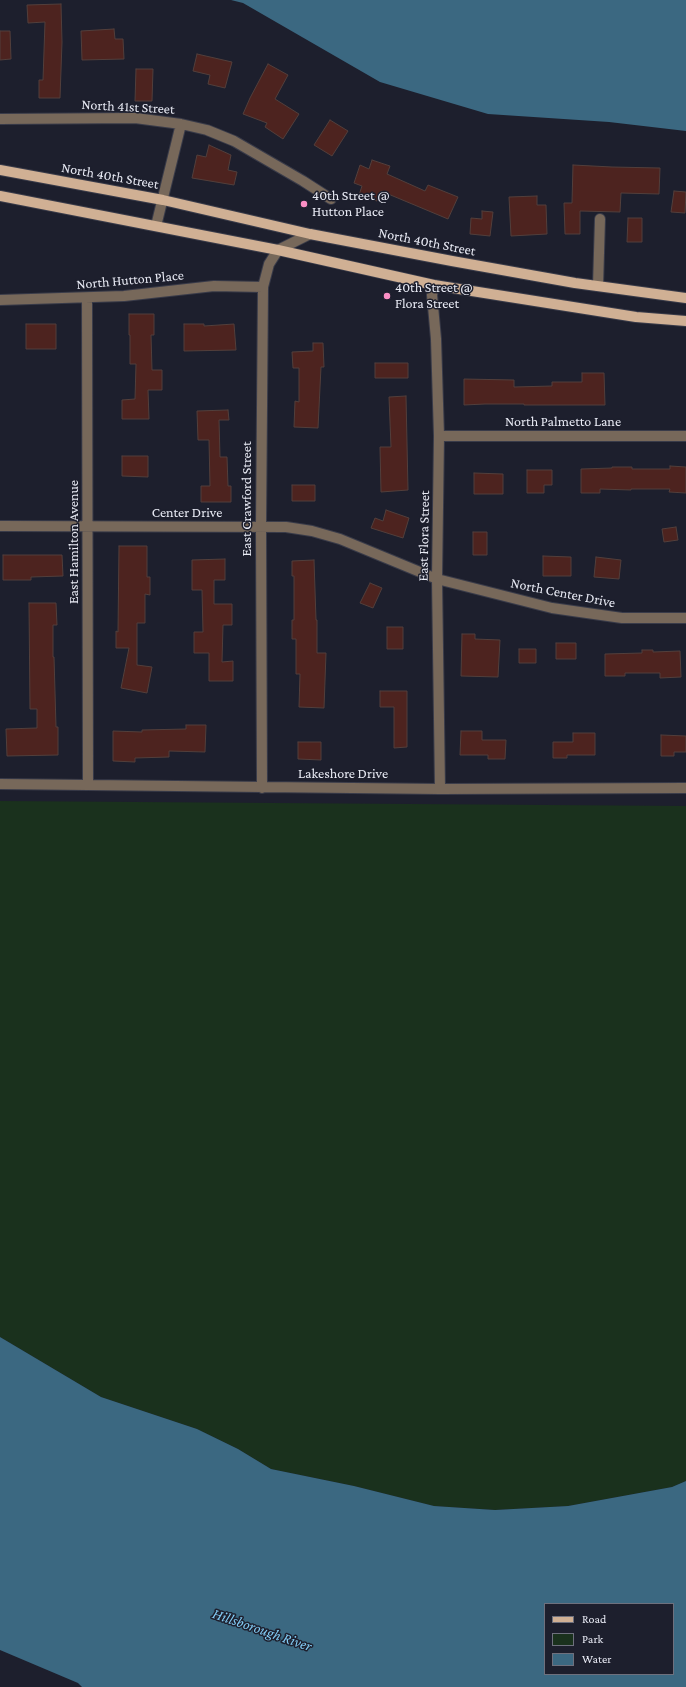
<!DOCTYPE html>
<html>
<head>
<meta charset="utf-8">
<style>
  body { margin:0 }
  #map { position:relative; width:686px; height:1687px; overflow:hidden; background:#1d1f2d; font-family:"Crimson Pro",serif }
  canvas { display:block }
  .legend { position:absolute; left:544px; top:1603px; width:130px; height:72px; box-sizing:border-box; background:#1d1f2d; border:1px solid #6e707d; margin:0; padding:5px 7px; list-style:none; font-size:12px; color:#e8eaf4 }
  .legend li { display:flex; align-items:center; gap:8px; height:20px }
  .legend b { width:20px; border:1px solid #6e707d }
</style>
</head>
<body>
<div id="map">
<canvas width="686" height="1687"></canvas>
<ul class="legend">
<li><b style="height:5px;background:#d0b094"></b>Road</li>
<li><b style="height:11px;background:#1a311d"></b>Park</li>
<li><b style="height:11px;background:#3b6881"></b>Water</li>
</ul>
</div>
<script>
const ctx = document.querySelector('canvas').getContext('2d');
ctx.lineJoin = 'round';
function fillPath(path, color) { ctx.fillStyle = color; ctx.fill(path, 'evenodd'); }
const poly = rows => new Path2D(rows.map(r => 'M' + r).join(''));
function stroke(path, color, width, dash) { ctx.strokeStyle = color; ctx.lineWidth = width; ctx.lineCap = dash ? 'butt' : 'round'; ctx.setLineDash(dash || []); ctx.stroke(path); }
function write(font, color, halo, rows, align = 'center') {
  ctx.font = font + ' "Crimson Pro",serif'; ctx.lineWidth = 3; ctx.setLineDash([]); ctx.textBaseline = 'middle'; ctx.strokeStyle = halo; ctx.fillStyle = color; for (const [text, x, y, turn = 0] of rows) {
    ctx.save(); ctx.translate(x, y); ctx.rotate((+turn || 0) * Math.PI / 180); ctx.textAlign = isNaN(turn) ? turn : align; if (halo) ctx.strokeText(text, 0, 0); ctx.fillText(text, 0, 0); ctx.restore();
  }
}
fillPath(poly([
  [0,801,686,806,686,1481,672,1487,568,1506,495,1510,434,1506,354,1486,271,1469,238,1449,197,1429,101,1397,0,1337]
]), '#1a311d');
fillPath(poly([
  [231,0,686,0,686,131,609,122,488,114,380,82,243,3],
  [0,1337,101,1397,197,1429,238,1449,271,1469,354,1486,434,1506,495,1510,568,1506,672,1487,686,1481,686,1687,82,1687,78,1683,0,1650],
  [545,1604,673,1604,673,1674,545,1674]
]), '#3b6881');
const building = poly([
  [61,4,62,42,60,98,39,98,39,80,43,80,45,22,28,23,27,5,61,4],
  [114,29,115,39,123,39,124,59,82,60,81,31,114,29],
  [0,31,10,31,11,59,0,60,0,31],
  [197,54,232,62,225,88,208,84,210,75,193,71,197,54],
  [268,64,288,75,275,99,299,114,283,139,265,127,267,123,243,114,250,98,268,64],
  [136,69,153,69,152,101,135,101,136,69],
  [330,120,348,131,332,156,314,145,330,120],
  [209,145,231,155,228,170,237,172,234,185,192,178,197,155,206,157,209,145],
  [372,160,390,166,387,174,425,191,428,185,458,197,448,219,381,191,377,201,359,195,362,186,354,183,360,165,369,169,372,160],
  [573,165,612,167,660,168,659,194,621,193,620,212,580,211,580,234,565,234,564,203,572,203,573,165],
  [674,191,686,192,685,213,671,212,674,191],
  [537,196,537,205,546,205,547,234,511,236,509,197,537,196],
  [482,211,493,212,490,236,470,234,471,218,482,219,482,211],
  [628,218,642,218,642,242,627,242,628,218],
  [129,314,154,314,154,335,151,335,152,370,162,370,162,390,148,390,149,419,122,419,122,400,135,399,136,364,130,364,130,335,129,335,129,314],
  [26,324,56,324,56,349,26,349,26,324],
  [184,324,204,324,204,326,234,324,236,350,184,351,184,324],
  [313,343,323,343,324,367,321,367,318,428,294,427,295,401,299,402,299,368,293,368,292,352,313,351,313,343],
  [375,363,408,363,408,378,375,378,375,363],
  [582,373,604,373,605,405,524,405,524,404,485,404,464,405,464,379,514,380,514,387,552,386,552,382,582,382,582,373],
  [406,396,408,490,381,492,380,447,391,447,389,397,406,396],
  [228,410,229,420,219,420,220,457,227,457,228,486,231,486,231,502,201,502,201,486,210,486,209,440,198,440,197,411,228,410],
  [122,456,148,456,148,477,122,476,122,456],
  [670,466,686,467,686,493,669,492,670,489,631,489,631,490,600,489,600,493,581,493,581,469,612,468,612,467,632,467,632,469,670,469,670,466],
  [527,470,552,470,552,485,544,485,544,493,527,493,527,470],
  [474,473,503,474,503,494,474,494,474,473],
  [292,485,315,485,315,501,292,501,292,485],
  [386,510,409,518,403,538,371,528,375,518,383,521,386,510],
  [676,527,678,540,664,542,662,529,676,527],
  [473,532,487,532,487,555,473,555,473,532],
  [119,546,147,546,147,577,150,577,150,595,145,594,145,623,137,623,137,665,152,667,147,693,121,688,129,648,116,648,116,631,118,632,119,546],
  [3,555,62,555,63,576,31,577,31,580,3,580,3,555],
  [543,556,571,557,571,576,543,576,543,556],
  [596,557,621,560,619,579,594,577,596,557],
  [225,559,225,580,214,580,214,604,232,604,232,625,223,625,222,662,233,661,233,681,209,681,209,653,194,653,194,632,203,632,202,590,192,590,192,560,225,559],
  [314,560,316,620,317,620,317,653,326,653,324,708,299,707,300,674,296,674,296,639,292,639,292,620,294,620,294,576,292,576,292,561,314,560],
  [370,583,382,588,373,608,360,603,370,583],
  [29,603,56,603,57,625,53,625,53,657,54,657,56,727,58,727,58,755,7,756,6,729,37,728,37,709,30,709,29,603],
  [387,627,403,627,403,649,387,649,387,627],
  [462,634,475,634,475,639,500,640,498,677,461,676,462,634],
  [556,643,576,643,576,659,556,659,556,643],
  [519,649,536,649,536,663,519,663,519,649],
  [642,650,653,650,653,652,680,651,681,677,660,678,660,673,625,673,625,676,605,676,605,654,642,653,642,650],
  [380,691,407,691,407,747,394,748,394,707,380,707,380,691],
  [186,725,206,725,205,752,169,751,169,757,135,758,135,762,113,761,113,731,142,732,142,730,186,729,186,725],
  [461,731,482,731,482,740,506,740,505,759,488,759,488,755,460,755,461,731],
  [573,733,595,733,595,755,567,755,567,758,553,758,553,742,573,742,573,733],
  [661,735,686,736,686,752,674,752,674,756,661,756,661,735],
  [298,742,321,742,321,760,298,759,298,742]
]);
fillPath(building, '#4d231f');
stroke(building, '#523f3c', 1);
const minor = poly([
  [0,119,135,118,181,124,207,130,234,141,303,181,331,199],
  [156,226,181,124],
  [434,285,432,295,436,339,439,436,437,579,440,789],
  [598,286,600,219],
  [87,298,88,785],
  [0,300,124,296,214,286,263,287],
  [439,436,686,436],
  [0,526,286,527,312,531,340,539,437,579,552,608,622,618,686,618],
  [0,784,440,789,686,788],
  [262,788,261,527,263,287,269,264,278,250,310,234]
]);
const major = poly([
  [0,170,163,200,310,234,452,261,575,283,686,298],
  [0,196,278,250,434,285,636,317,686,321]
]);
stroke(minor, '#393b49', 12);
stroke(major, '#393b49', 12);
stroke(minor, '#77685a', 10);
stroke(major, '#d0b094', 10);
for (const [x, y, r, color] of [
  [304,204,4,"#fb8fc5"],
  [387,296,4,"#fb8fc5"]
]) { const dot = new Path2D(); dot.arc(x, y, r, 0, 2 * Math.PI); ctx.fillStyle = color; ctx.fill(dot); stroke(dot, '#1d1f2d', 1.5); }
write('14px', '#e8eaf4', '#1d1f2d', [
  ["North 41st Street",128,107,3],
  ["North 40th Street",110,176,10],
  ["North 40th Street",427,242,11],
  ["North Hutton Place",130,280,-5],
  ["North Palmetto Lane",563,422],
  ["East Crawford Street",247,499,-90],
  ["Center Drive",187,513],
  ["East Flora Street",424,536,-89],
  ["East Hamilton Avenue",74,542,-90],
  ["North Center Drive",563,593,11],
  ["Lakeshore Drive",343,774]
]);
write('14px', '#e8eaf4', '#1d1f2d', [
  ["40th Street @",312,196],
  ["Hutton Place",312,212],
  ["40th Street @",395,288],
  ["Flora Street",395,304]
], 'left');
write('italic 15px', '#82cbf4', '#1d1f2d', [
  ["Hillsborough River",262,1630,19]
]);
</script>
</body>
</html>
